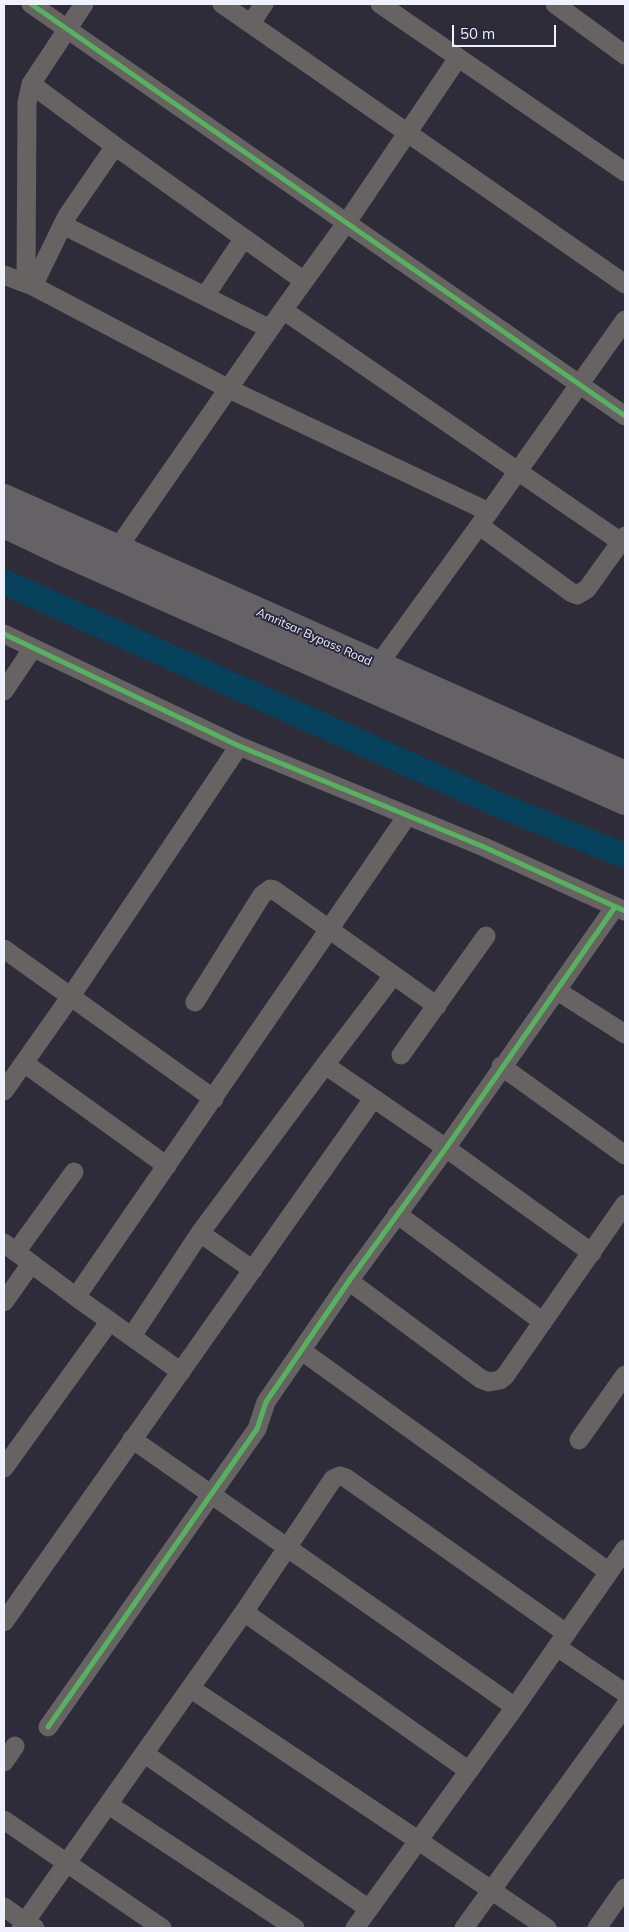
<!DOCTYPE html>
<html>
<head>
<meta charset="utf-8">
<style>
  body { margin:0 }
  #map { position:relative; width:629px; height:1932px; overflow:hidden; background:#2d2c38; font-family:Mulish,sans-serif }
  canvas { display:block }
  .frame { position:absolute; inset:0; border:5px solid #f1f0fe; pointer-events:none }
  .scale { position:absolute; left:452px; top:25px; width:104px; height:22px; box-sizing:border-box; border:2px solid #f1f0fe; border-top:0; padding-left:6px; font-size:15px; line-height:18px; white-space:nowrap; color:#f1f0fe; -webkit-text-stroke:4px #29283c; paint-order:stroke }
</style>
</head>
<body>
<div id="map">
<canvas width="629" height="1932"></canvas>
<div class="frame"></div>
<div class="scale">50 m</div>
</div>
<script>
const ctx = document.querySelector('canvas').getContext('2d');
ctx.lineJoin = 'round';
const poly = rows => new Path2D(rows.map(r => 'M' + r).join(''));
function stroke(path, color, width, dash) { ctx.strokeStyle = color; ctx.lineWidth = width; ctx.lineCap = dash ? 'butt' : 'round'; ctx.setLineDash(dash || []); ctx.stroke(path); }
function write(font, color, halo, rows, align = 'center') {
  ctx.font = font + ' Mulish,sans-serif'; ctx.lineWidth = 4; ctx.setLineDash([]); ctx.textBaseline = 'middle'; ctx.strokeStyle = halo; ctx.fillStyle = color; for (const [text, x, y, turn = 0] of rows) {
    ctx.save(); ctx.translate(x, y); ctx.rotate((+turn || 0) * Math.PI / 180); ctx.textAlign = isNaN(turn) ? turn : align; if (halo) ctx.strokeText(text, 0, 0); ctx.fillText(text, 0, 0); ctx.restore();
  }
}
stroke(poly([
  [4,582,506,808,625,856]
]), '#07425d', 25);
stroke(poly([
  [31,4,625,416],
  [84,4,31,84,115,146,304,281],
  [222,4,625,284],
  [380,4,625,172],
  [555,4,625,55],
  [251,23,264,4],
  [63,225,270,329],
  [4,275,33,286,229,389,489,512],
  [26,283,27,103,31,84],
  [33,286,67,216,115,146],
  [205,296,244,238],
  [283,310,621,542],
  [480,526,572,593,577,595,587,589,625,536],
  [117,549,283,310,347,222,458,58],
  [4,634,239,746,484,847,625,911],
  [378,665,489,512,625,320],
  [4,691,33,648],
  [4,949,214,1099],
  [556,990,625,1034],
  [195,1002,262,895,270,889,274,890,437,1006],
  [401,1055,486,936],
  [24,1063,167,1166],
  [325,1065,446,1148,592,1253],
  [501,1066,625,1155],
  [4,1091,71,996,239,746],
  [397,1214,543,1322],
  [200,1233,253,1270],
  [4,1243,76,1297,181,1372],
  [16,1252,74,1172],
  [349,1281,481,1379,489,1382,500,1380,505,1376,625,1204],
  [76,1297,407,816],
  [4,1302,31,1264],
  [132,1336,200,1233,325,1065,393,976],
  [302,1351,609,1572],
  [132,1439,515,1707],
  [579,1440,625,1375],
  [4,1468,110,1321],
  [244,1612,469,1771],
  [4,1622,373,1099],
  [557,1647,625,1693],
  [190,1688,419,1841,547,1928],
  [48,1727,257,1429,266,1402,349,1281,446,1148,615,907],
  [145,1754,369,1909],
  [4,1762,15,1746],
  [109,1805,295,1928],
  [4,1820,162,1928],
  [4,1907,25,1922,21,1928],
  [35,1928,25,1922,244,1612,333,1479,340,1476,346,1478,566,1633],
  [355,1928,515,1707,625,1549],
  [464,1928,625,1706],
  [597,1928,625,1888]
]), '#676363', 19);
stroke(poly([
  [4,498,625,775],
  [4,524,63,552,625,801]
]), '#646265', 28);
stroke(poly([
  [31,4,625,416],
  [4,634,239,746,484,847,625,911],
  [48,1727,257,1429,266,1402,349,1281,446,1148,615,907]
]), '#56b35d', 5);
write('12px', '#f1f0fe', '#29283c', [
  ["Amritsar Bypass Road",314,637,24]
]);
</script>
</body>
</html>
